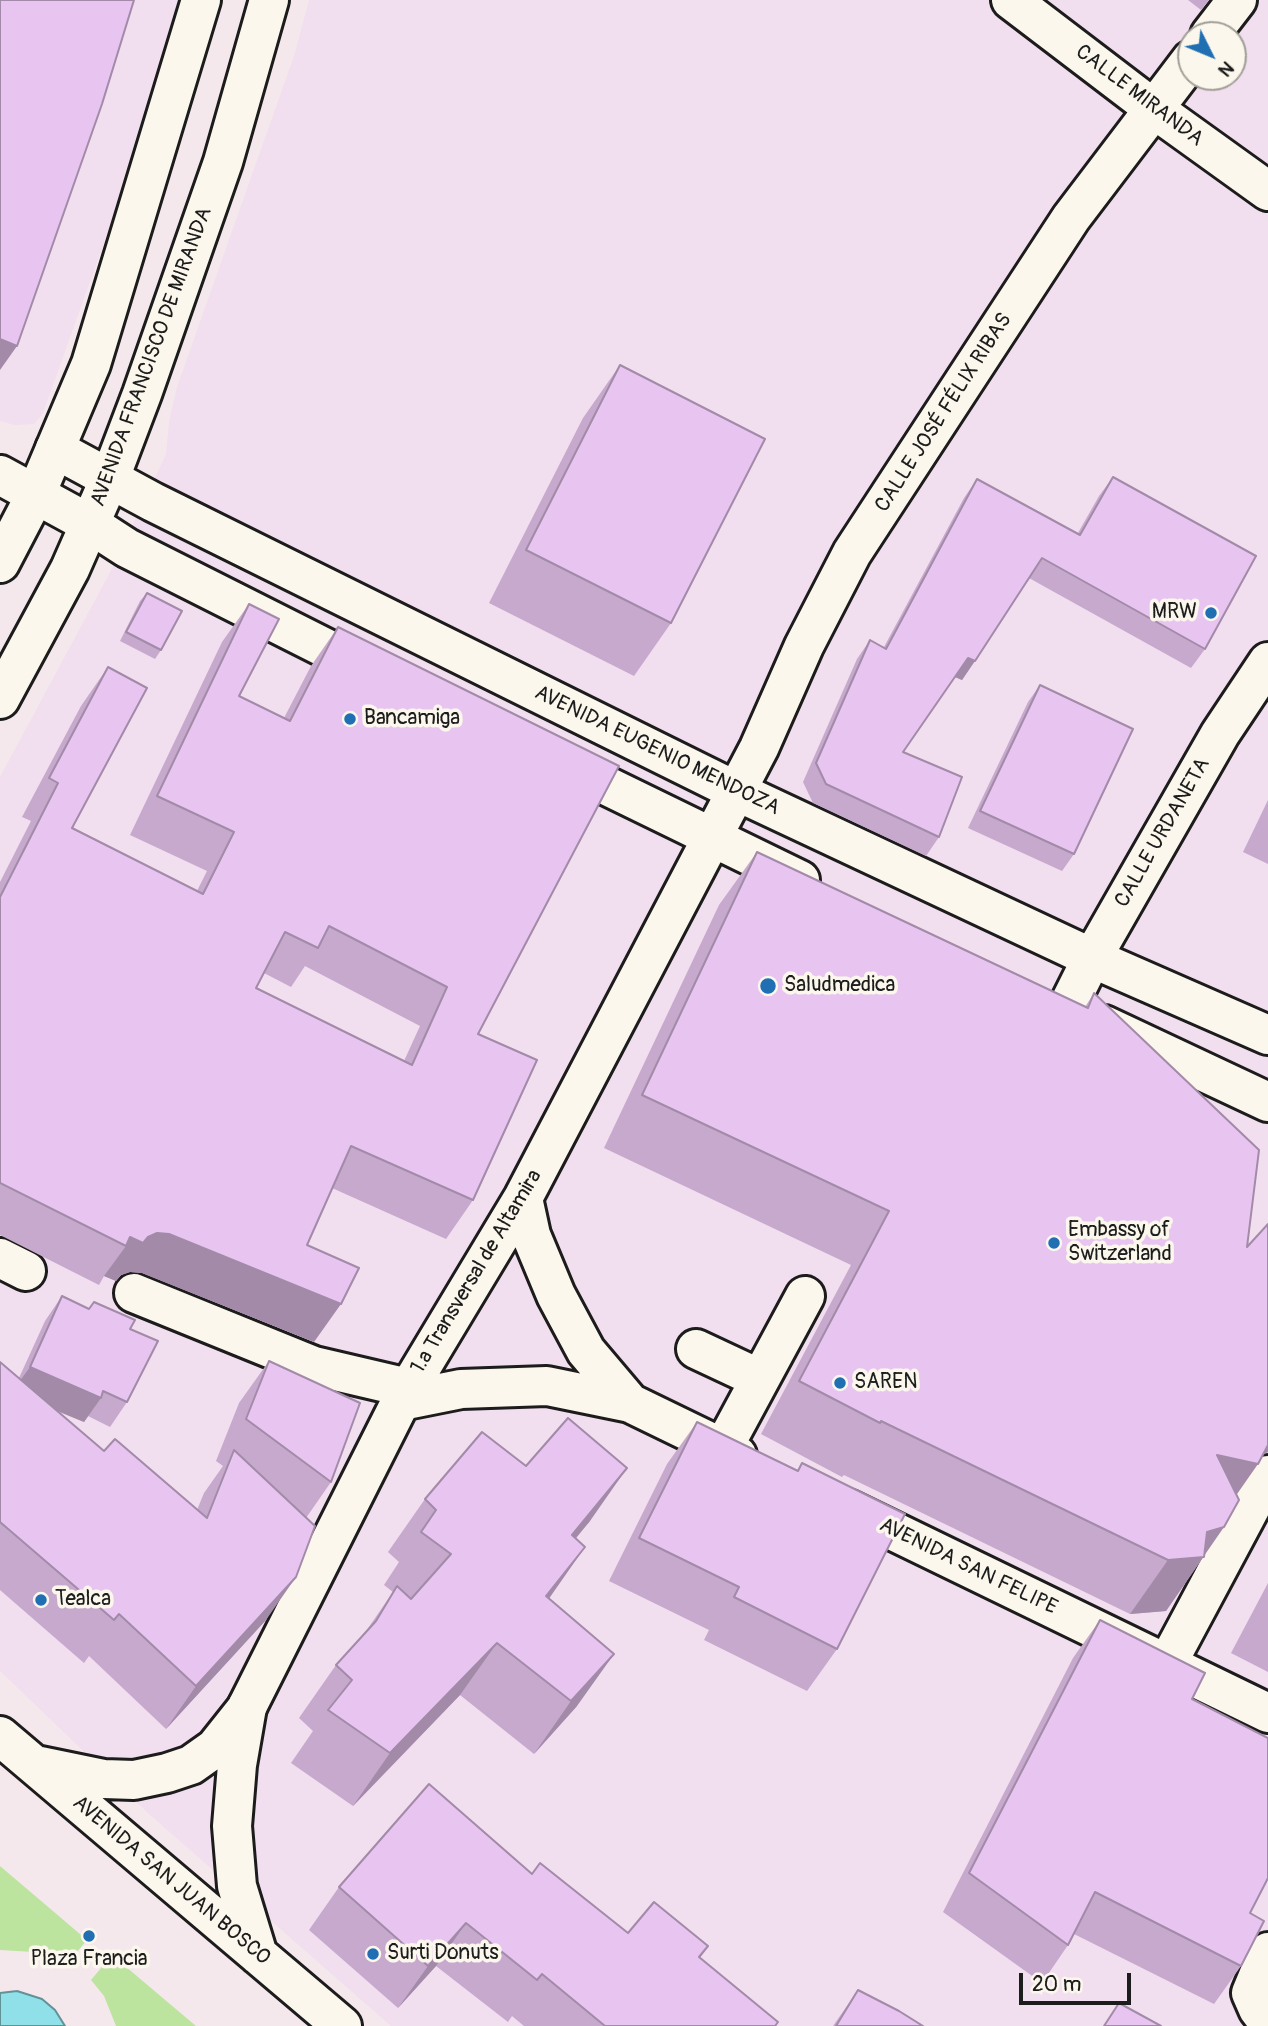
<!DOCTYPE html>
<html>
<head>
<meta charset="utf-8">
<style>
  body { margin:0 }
  #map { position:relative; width:1268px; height:2026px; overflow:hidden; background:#f5e8ed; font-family:Pangolin,sans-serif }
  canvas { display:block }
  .north { position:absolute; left:1177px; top:21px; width:70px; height:70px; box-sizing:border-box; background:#fbf7ec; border:2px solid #a29f99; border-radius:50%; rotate:133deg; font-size:19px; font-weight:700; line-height:28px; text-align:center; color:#1c1c1c }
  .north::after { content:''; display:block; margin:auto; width:24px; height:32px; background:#1f6fb2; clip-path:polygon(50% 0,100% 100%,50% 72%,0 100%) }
  .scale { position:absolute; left:1019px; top:1973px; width:112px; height:32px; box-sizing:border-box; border:4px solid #1c1c1c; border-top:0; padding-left:9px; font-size:21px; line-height:24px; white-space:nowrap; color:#1c1c1c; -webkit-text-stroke:5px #fbf7ec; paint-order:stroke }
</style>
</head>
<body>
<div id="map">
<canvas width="1268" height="2026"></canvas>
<div class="north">N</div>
<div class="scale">20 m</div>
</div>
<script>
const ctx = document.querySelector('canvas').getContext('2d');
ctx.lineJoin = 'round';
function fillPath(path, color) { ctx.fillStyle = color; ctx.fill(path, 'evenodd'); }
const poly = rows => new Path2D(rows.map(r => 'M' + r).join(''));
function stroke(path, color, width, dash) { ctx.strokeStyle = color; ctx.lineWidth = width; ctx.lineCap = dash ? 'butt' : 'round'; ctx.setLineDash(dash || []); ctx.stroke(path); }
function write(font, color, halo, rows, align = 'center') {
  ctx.font = font + ' Pangolin,sans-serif'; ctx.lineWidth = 7; ctx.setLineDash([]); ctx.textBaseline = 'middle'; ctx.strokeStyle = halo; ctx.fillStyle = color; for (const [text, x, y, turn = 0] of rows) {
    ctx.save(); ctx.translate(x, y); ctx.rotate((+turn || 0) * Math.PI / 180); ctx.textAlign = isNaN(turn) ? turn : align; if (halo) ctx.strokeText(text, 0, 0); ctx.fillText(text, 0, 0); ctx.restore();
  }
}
fillPath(poly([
  [0,0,187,0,150,114,43,413,34,424,15,425,0,421],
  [309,0,1268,0,1268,2026,391,2026,149,1814,0,1671,0,777,114,565,166,454,169,422,177,387,295,53],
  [1191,35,1233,35,1233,77,1191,77]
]), '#f1deee');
fillPath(poly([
  [0,1866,87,1940,65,1966,47,1957,33,1952,0,1950],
  [112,1955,196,2026,116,2026,104,1996,91,1980]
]), '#bce49f');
const water = poly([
  [17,1991,42,1999,55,2010,65,2026,0,2026,0,1993,17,1991]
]);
fillPath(water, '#8fe0e8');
stroke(water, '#619296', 2);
const minor = poly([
  [1011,0,1154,109,1268,191],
  [1210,35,1237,0],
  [55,449,153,502,736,791,1092,958,1268,1035],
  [0,475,90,524,127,548,369,670],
  [562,764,800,880],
  [1067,1008,1092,958,1220,734,1268,662],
  [1104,1025,1268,1102],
  [523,1198,531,1235,556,1295,586,1351,630,1403],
  [0,1258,26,1271],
  [134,1293,314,1366,408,1388],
  [696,1349,760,1379],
  [401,1401,461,1389,547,1386,630,1403,737,1455],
  [723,1448,805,1296],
  [848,1509,1268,1713],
  [1167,1664,1268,1475],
  [247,1707,401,1401,523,1198,759,748,804,646,852,553,1071,218,1191,60],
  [1268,1952,1251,1993,1258,2009,1268,2022]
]);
const major = poly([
  [0,563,36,494,91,364,201,0],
  [0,699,70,569,110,478,142,394,223,162,269,0],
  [247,1707,237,1765,232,1826,237,1886,258,1955],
  [0,1736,342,2026],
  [36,1765,104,1779,134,1780,167,1773,191,1765,215,1748,246,1709]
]);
stroke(minor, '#1c1c1c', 44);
stroke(major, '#1c1c1c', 44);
stroke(minor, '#fbf7ec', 38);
stroke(major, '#fbf7ec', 38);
fillPath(poly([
  [1188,0,1209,0,1201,10],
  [620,365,671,623,634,676,489,603,583,418],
  [1113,477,1205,649,1191,668,1029,578,962,680,955,677,903,752,939,837,926,856,813,803,803,782,857,659,870,640,884,647,964,498,977,479,1078,533,1099,496],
  [147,593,161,650,155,659,120,641,140,601],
  [249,604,239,696,284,718,311,666,338,627,478,1034,473,1200,446,1239,332,1188,307,1245,314,1342,142,1273,130,1272,121,1275,116,1281,104,1276,99,1285,0,1235,0,882,31,821,22,817,81,706,108,667,72,828,197,891,207,871,130,835,222,642],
  [305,966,420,1026,404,1061,256,988,264,973,291,987],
  [1040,685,1074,854,1062,871,968,828,1028,702],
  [1268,800,1268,864,1243,852],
  [757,852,1085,1007,1094,993,1247,1247,1267,1453,1263,1454,1236,1495,1204,1556,1166,1611,1130,1614,844,1475,842,1477,761,1434,851,1265,604,1148,719,905],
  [62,1296,130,1329,127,1402,110,1427,88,1416,84,1422,57,1411,104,1451,197,1510,204,1493,223,1466,216,1461,239,1403,269,1361,331,1482,306,1518,266,1620,166,1729,89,1656,84,1663,0,1590,0,1362,19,1378,45,1321],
  [697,1422,797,1471,802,1463,837,1649,807,1691,704,1640,709,1630,609,1581,667,1464],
  [425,1499,590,1521,575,1538,549,1598,577,1706,534,1754,460,1695,353,1806,291,1763,313,1731,299,1718,336,1665,362,1637,393,1592,384,1585,399,1562,388,1552],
  [1268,1583,1268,1672,1231,1653],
  [1100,1620,1192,1699,1250,1913,1241,1966,1214,2004,1074,1934,1068,1945,1042,1983,943,1912,1073,1658],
  [532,1874,628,1933,708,1946,700,1958,775,2026,524,2026,512,2016,508,2022,436,1966,398,2008,309,1930,339,1887],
  [858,1990,923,2026,833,2026]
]), '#c7a9ce');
fillPath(poly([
  [0,339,17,346,0,370],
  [968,658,975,661,962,680,955,677],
  [157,1233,169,1234,341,1304,314,1342,142,1273,130,1272,121,1275,116,1281,104,1276,126,1246,130,1237,148,1237],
  [30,1367,101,1398,84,1422,12,1392],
  [1268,1437,1268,1452,1257,1456,1258,1464,1221,1517,1217,1455],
  [627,1468,590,1521,535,1588,572,1535],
  [1224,1527,1166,1611,1130,1614,1168,1560,1207,1532],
  [585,1547,548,1600,546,1596],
  [296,1577,266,1620,166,1729,196,1686],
  [497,1643,460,1695,353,1806,390,1753],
  [614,1654,577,1706,534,1754,571,1701],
  [466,1923,436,1966,398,2008,428,1966]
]), '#a28aa8');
const building = poly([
  [0,0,134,0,102,104,17,346,0,339,0,0],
  [620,365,765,439,671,623,526,550,620,365],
  [1113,477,1256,556,1205,649,1042,558,975,661,968,658,903,752,962,777,939,837,826,784,816,763,870,640,886,649,977,479,1080,535,1113,477],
  [147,593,182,611,161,650,126,632,147,593],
  [249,604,279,619,239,696,290,721,338,627,619,766,478,1034,537,1060,473,1200,351,1146,307,1245,359,1268,341,1304,169,1234,157,1233,148,1237,143,1243,130,1237,126,1246,0,1183,0,897,58,783,49,778,108,667,147,688,72,828,203,894,234,832,157,796,249,604],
  [329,926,447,987,412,1065,256,988,285,932,318,948,329,926],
  [1040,685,1133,729,1074,854,980,811,1040,685],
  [757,852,1088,1008,1094,993,1259,1150,1247,1247,1268,1224,1268,1445,1258,1464,1217,1455,1239,1500,1224,1527,1207,1532,1204,1557,1168,1560,881,1421,880,1423,799,1381,889,1211,642,1095,757,852],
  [62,1296,89,1309,94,1302,135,1320,130,1329,158,1341,127,1402,103,1391,101,1398,30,1367,62,1296],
  [269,1361,360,1403,331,1482,246,1419,269,1361],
  [0,1362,104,1451,115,1439,207,1518,234,1450,315,1526,296,1577,196,1686,119,1614,114,1620,0,1522,0,1362],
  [568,1418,627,1468,572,1535,585,1547,546,1596,614,1654,571,1701,497,1643,390,1753,328,1710,352,1680,336,1665,376,1621,397,1586,411,1599,451,1554,421,1532,436,1510,425,1499,482,1432,526,1466,568,1418],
  [697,1422,798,1471,802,1463,905,1514,837,1649,734,1597,739,1587,639,1538,697,1422],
  [1100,1620,1205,1673,1192,1699,1268,1738,1268,1878,1250,1913,1264,1921,1241,1966,1095,1892,1068,1945,969,1873,1100,1620],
  [429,1784,532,1874,540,1863,628,1933,654,1902,708,1946,699,1957,778,2022,775,2026,605,2026,542,1974,537,1980,466,1923,428,1966,339,1887,429,1784],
  [858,1990,899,2011,923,2026,836,2026,858,1990],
  [1119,2003,1161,2026,1104,2026,1119,2003]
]);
fillPath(building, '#e7c5f0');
stroke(building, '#a28aa8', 2);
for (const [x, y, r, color] of [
  [1211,613,7,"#1f6fb2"],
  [350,719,7,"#1f6fb2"],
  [768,986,9,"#1f6fb2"],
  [1054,1243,7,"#1f6fb2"],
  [840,1383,7,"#1f6fb2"],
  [41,1600,7,"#1f6fb2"],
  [89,1936,7,"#1f6fb2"],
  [373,1954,7,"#1f6fb2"]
]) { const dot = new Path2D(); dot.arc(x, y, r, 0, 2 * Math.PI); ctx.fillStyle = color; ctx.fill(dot); stroke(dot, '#fbf7ec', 2.5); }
write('21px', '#1c1c1c', '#fbf7ec', [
  ["CALLE MIRANDA",1139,96,37],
  ["AVENIDA FRANCISCO DE MIRANDA",152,357,-70],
  ["CALLE JOSÉ FÉLIX RIBAS",944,413,-57],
  ["AVENIDA EUGENIO MENDOZA",657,751,26],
  ["CALLE URDANETA",1163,833,-60],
  ["1.ª Transversal de Altamira",477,1272,-59],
  ["AVENIDA SAN FELIPE",968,1567,26],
  ["AVENIDA SAN JUAN BOSCO",171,1881,40]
]);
write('21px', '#1c1c1c', '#fbf7ec', [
  ["MRW",1197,613,"right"],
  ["Bancamiga",364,719],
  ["Saludmedica",784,986],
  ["Embassy of",1068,1231],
  ["Switzerland",1068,1255],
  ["SAREN",854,1383],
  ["Tealca",55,1600],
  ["Surti Donuts",387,1954],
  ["Plaza Francia",89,1960,"center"]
], 'left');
</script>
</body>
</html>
